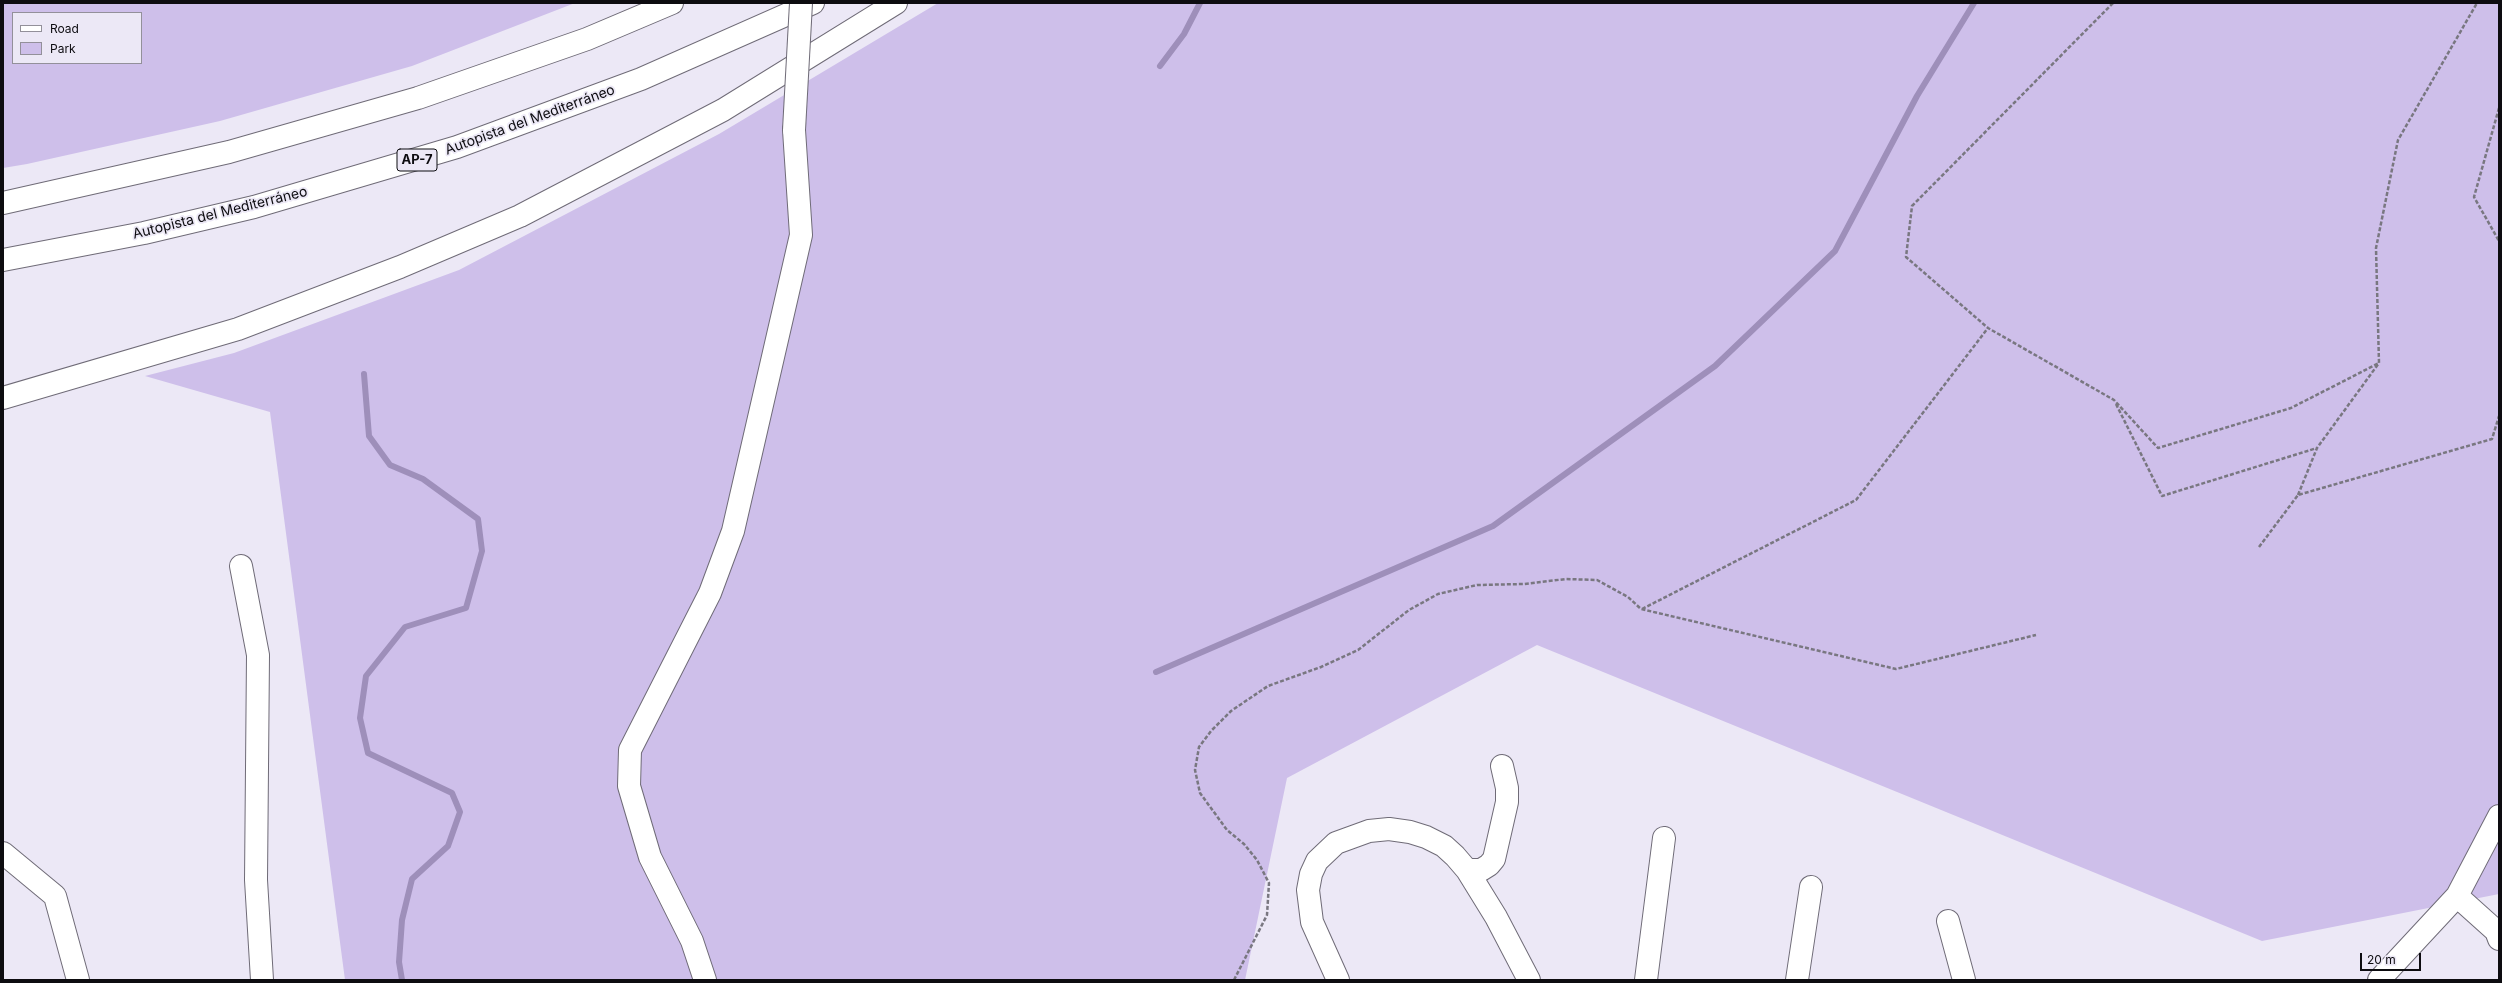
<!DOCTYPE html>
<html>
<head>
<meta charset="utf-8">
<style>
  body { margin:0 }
  #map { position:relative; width:2502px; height:983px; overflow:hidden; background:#ece8f6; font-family:Inter,sans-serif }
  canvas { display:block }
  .frame { position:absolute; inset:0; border:4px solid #0d0c10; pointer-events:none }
  .legend { position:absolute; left:12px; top:12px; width:130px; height:52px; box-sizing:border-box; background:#ece8f6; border:1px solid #93909a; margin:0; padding:5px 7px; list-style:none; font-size:12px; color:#0d0c10 }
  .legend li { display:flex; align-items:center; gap:8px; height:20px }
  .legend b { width:20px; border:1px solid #93909a }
  .scale { position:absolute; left:2360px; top:953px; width:61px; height:18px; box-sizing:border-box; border:2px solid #0d0c10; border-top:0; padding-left:5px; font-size:12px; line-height:14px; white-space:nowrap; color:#0d0c10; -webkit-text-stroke:3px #ece8f6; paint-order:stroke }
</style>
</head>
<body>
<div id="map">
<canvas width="2502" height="983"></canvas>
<div class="frame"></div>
<ul class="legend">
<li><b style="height:5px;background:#fff"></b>Road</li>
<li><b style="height:11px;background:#cebfea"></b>Park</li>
</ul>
<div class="scale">20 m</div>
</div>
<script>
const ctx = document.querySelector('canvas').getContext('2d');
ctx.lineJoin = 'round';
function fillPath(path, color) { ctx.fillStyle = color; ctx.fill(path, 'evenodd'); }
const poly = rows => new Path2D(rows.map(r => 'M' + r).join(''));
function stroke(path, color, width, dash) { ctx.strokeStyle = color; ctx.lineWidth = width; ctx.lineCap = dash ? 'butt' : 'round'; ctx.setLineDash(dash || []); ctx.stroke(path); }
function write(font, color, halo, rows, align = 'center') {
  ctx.font = font + ' Inter,sans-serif'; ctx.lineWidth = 3.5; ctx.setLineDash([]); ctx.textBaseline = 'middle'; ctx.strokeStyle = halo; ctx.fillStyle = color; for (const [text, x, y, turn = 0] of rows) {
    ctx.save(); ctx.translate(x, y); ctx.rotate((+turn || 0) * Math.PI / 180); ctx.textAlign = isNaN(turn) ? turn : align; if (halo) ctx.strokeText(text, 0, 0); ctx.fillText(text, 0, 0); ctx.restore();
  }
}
fillPath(poly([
  [3,3,575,3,412,66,220,121,27,164,3,168],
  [13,13,141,13,141,63,13,63],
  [938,3,2499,3,2499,894,2262,941,1537,645,1287,778,1245,980,345,980,270,412,145,376,234,353,459,270,719,134]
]), '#cebfea');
stroke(poly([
  [1160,66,1184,34,1200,3],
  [364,374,369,436,390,465,423,479,478,519,482,551,466,608,405,627,366,676,360,718,368,753,452,793,460,812,448,846,412,879,402,920,399,962,402,980],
  [1156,672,1493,526,1715,366,1835,251,1917,96,1974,3]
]), '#9e8fba', 6);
const street = poly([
  [241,566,258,655,256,880,262,980],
  [3,853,55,896,78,980],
  [1467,870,1481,870,1489,865,1494,859,1507,802,1507,788,1502,766],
  [2457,896,2496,931,2499,939],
  [1948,921,1964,980],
  [705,980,692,941,650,857,629,786,630,750,710,593,733,531,801,235,794,130],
  [1338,980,1312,922,1308,890,1311,874,1317,861,1336,843,1369,831,1389,829,1410,832,1426,837,1444,846,1455,856,1467,870,1496,917,1529,980],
  [1646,980,1664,838],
  [1797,980,1811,887],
  [2379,980,2457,896,2499,816]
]);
const highway = poly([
  [3,203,229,152,418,98,587,39,672,3],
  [3,260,144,233,254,207,457,147,641,79,813,3],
  [3,398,238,329,400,267,520,216,723,110,896,3]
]);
stroke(street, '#6f6b77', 24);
stroke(highway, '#6f6b77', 24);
stroke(poly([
  [2113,3,1912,206,1906,257,1988,328,2114,400,2158,448,2291,408,2379,363],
  [2499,108,2474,197,2499,241],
  [2116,404,2162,496,2317,448],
  [2298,495,2317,448,2379,363,2376,248,2398,140,2477,3],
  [2259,547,2298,495,2492,439,2499,416],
  [1642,609,1856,500,1988,328],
  [1234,980,1267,915,1269,883,1257,860,1244,844,1227,830,1200,793,1195,770,1199,747,1211,731,1231,711,1268,686,1321,667,1358,650,1409,610,1438,594,1477,585,1524,584,1566,579,1597,580,1628,597,1641,609,1896,669,2036,635]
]), '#797780', 2.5, [4, 2]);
stroke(street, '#fff', 22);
stroke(highway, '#fff', 22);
const streetBridge = poly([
  [794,130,801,3]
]);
stroke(streetBridge, '#6f6b77', 24, []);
stroke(streetBridge, '#fff', 22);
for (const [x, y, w] of [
  [417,160,40]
]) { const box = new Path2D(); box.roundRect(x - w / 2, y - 11, w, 22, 3); ctx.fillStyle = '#ece8f6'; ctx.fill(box); stroke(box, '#0d0c10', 1); }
write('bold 13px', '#0d0c10', null, [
  ["AP-7",417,160]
]);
write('14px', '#0d0c10', '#ece8f6', [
  ["Autopista del Mediterráneo",530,120,-20],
  ["Autopista del Mediterráneo",220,213,-14]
]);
</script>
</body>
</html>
